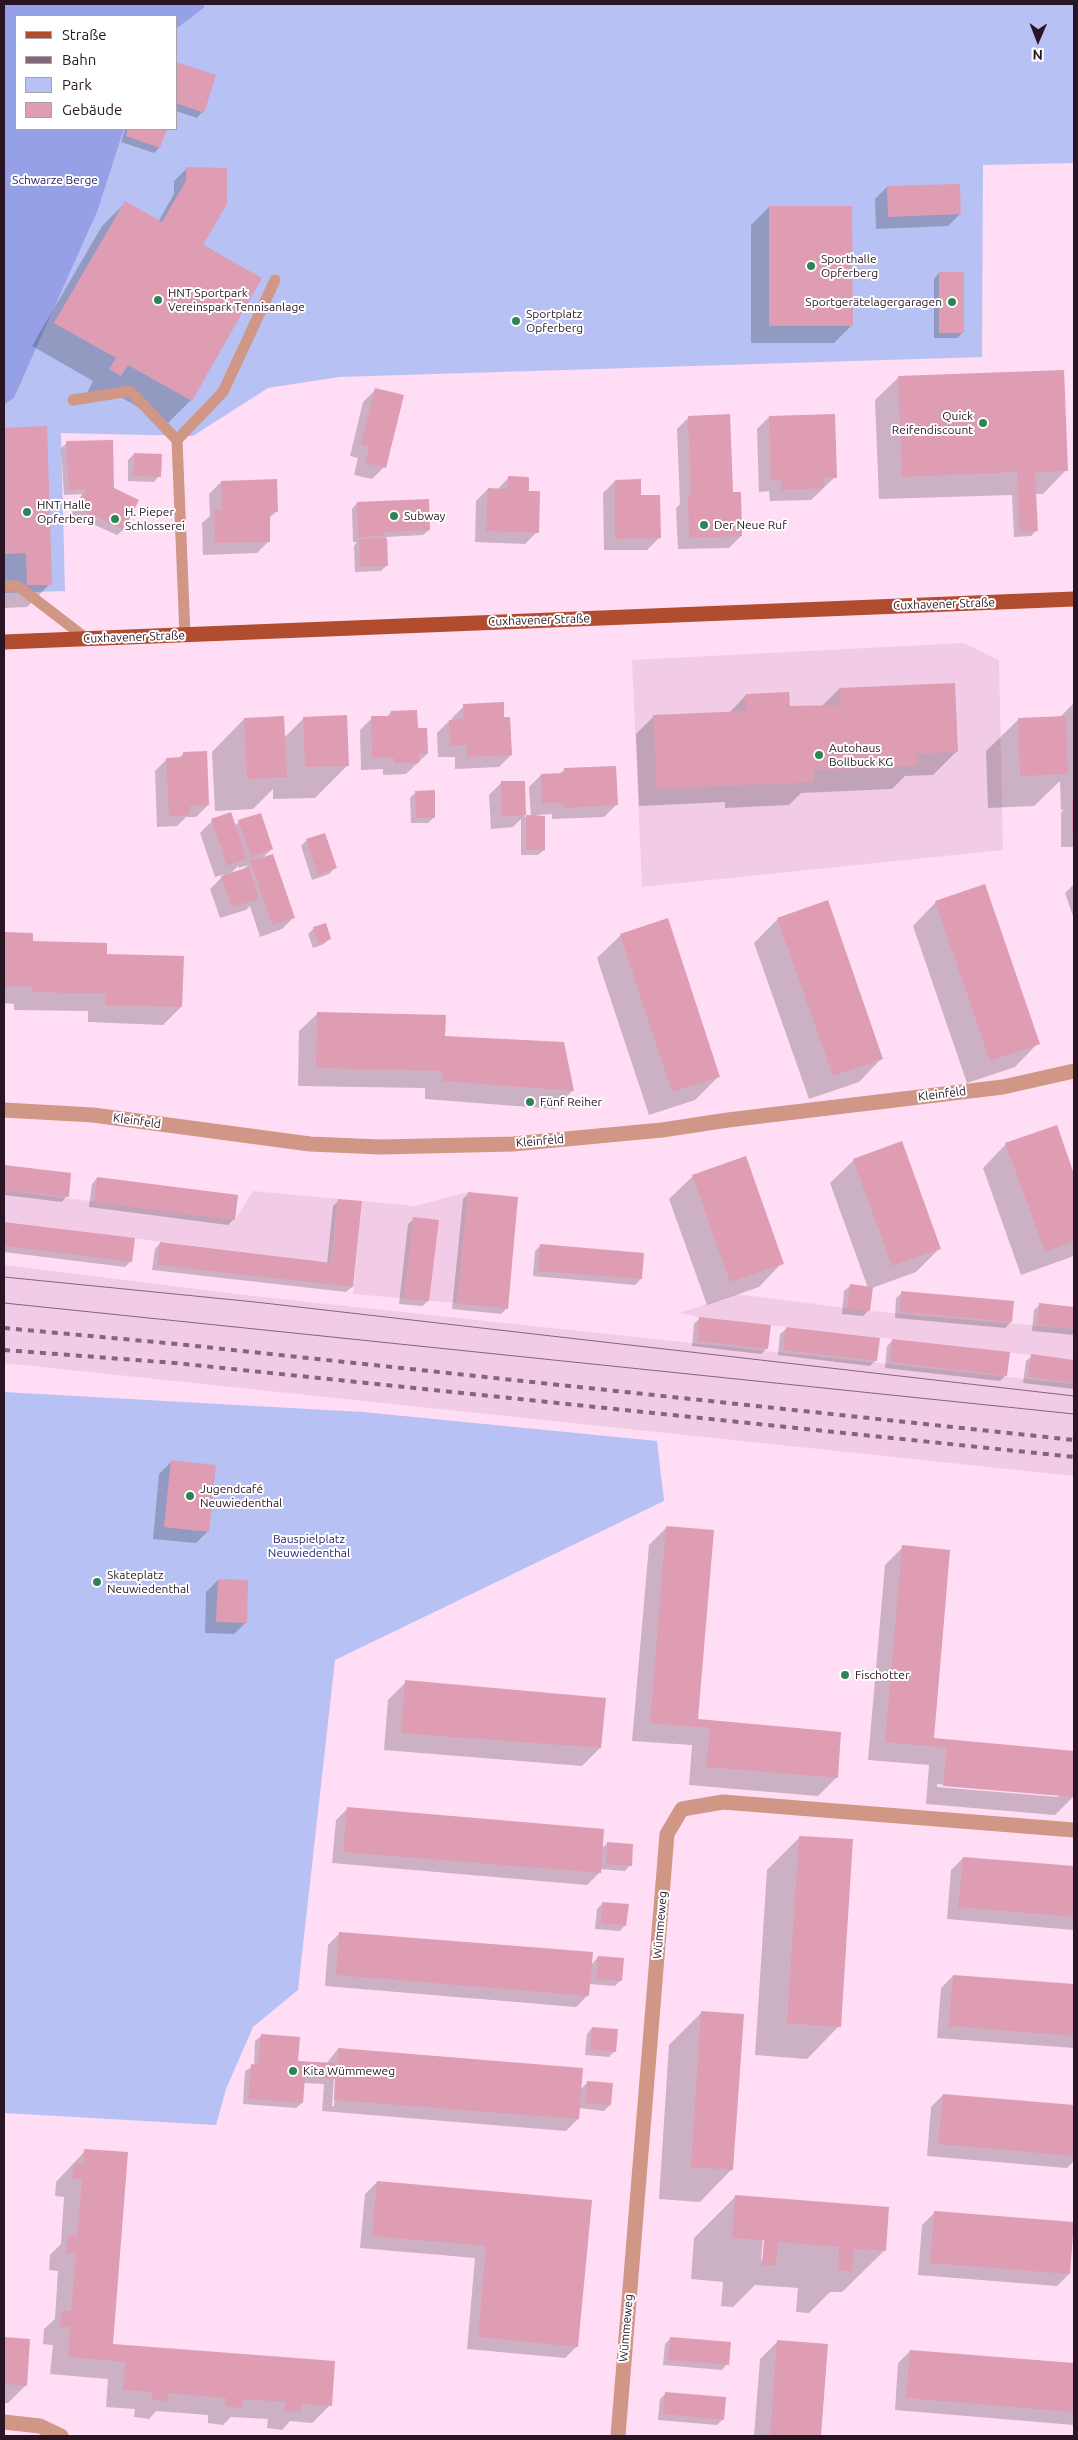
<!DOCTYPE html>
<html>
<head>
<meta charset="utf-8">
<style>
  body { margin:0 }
  #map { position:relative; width:1078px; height:2440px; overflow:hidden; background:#ffddf4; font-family:Ubuntu,sans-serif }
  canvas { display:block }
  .frame { position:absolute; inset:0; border:5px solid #291524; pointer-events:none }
  .legend { position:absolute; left:15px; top:15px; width:162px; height:115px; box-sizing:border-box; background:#fff; border:1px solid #a9a1a7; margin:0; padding:6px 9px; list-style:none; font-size:15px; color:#291524 }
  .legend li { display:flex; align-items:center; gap:10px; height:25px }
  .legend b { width:25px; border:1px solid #a9a1a7 }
  .north { position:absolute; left:1013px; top:15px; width:50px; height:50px; -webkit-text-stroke:4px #fff; paint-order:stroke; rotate:181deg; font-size:14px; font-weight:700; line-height:20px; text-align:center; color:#291524 }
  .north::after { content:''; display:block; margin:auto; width:18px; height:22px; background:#291524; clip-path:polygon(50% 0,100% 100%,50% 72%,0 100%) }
</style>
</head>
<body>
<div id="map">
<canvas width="1078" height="2440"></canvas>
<div class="frame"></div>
<ul class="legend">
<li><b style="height:6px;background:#b14c2e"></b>Straße</li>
<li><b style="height:6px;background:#81677a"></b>Bahn</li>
<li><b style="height:14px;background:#b8c1f3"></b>Park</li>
<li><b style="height:14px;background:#de9db3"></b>Gebäude</li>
</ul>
<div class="north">N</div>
</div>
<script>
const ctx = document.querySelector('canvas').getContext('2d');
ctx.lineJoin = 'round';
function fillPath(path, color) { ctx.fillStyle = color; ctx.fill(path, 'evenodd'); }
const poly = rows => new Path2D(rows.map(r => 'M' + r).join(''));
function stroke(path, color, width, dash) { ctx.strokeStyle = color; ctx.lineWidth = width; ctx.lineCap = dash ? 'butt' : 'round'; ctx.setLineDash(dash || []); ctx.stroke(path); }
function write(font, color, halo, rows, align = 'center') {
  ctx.font = font + ' Ubuntu,sans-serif'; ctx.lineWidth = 4; ctx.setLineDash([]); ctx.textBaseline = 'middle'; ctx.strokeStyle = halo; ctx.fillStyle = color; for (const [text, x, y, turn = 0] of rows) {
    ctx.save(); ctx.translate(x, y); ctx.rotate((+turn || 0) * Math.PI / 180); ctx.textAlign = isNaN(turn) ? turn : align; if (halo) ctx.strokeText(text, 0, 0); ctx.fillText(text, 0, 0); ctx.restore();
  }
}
fillPath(poly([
  [964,643,999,660,1003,850,642,887,632,660],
  [4,1190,235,1220,253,1191,338,1199,331,1263,4,1222],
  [468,1192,457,1303,353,1294,362,1201,415,1206],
  [4,1265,262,1297,1074,1384,1074,1476,4,1363],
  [737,1294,870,1311,1074,1329,1074,1360,699,1317,680,1313]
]), '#f2cce6');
fillPath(poly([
  [205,4,1074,4,1074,163,983,165,982,357,339,377,268,388,193,436,61,433,65,591,4,593,4,405,14,398,98,210,124,129,176,129,176,29,204,8],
  [4,1392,363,1412,657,1441,664,1501,335,1660,298,1990,253,2027,226,2089,216,2125,4,2113]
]), '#b8c1f3');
fillPath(poly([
  [4,4,205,4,204,8,176,29,176,16,16,16,16,129,124,129,98,210,14,398,4,405]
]), '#95a0e6');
fillPath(poly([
  [176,63,202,112,197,118,176,111],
  [125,129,166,129,159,148,154,153,121,142],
  [186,169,202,244,260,279,191,400,167,424,107,389,97,399,87,393,93,381,32,346,102,226,125,203,158,222,174,194,174,181],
  [887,187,960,214,948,226,876,229,875,199],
  [769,207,852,325,834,343,751,343,751,225],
  [939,273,963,332,957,338,934,338,934,279],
  [899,377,1066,470,1043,494,1035,494,1036,531,1031,536,1014,537,1012,495,879,499,875,400],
  [375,390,384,467,372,479,354,475,358,458,350,456,363,402],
  [689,417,732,493,741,536,729,548,678,549,676,508,680,504,677,429],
  [769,417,835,477,811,500,770,501,769,491,759,492,757,429],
  [46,428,50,584,27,607,4,608,4,429],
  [67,443,112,488,137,501,123,530,117,535,71,514,82,494,64,495,61,448],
  [134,454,159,476,154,482,128,481,128,460],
  [509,477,527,492,537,532,525,544,475,542,476,501,488,489,497,490],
  [615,481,640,497,659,538,647,550,604,550,603,493],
  [221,482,276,512,268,519,269,541,257,553,203,555,202,523,210,516,209,494],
  [357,503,429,530,423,535,386,537,386,566,381,571,355,572,354,546,357,542,353,542,352,509],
  [839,689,957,751,933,775,905,776,892,789,801,793,789,805,725,808,725,802,639,806,636,734,654,716,729,713,746,695,789,708,822,706],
  [1074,703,1074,847,1061,847,1061,813,1064,809,1061,810,1060,781,1034,806,988,808,986,751,1019,719,1060,717],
  [464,706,503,718,511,755,499,767,455,769,455,757,438,757,437,733,449,721,452,721,452,718],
  [391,712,416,730,427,754,406,774,383,775,383,769,361,770,360,730,372,718,386,718],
  [304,718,348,765,315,798,273,799,273,789,253,809,215,811,212,752,244,719,284,738],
  [184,753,208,805,196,817,186,817,177,826,157,827,155,771,167,759,178,759],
  [564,770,616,805,604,817,552,819,552,814,537,815,544,850,538,855,521,855,521,819,513,827,491,829,489,795,501,783,523,782,525,817,531,817,529,787,541,775,559,774],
  [416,792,434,817,428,823,411,823,410,798],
  [212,821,235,826,239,821,272,849,262,858,294,917,282,929,260,937,250,906,246,910,220,918,210,889,225,874,215,877,200,833],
  [248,865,243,870,230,874,238,866,239,868],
  [324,834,335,868,329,874,312,880,301,846,306,841],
  [1074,884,1074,919,1065,893],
  [936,902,1038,1043,1015,1067,967,1083,913,926],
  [778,919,882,1058,859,1082,809,1099,754,943],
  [325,924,330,938,324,944,313,948,308,934,313,929],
  [4,933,32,934,32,942,105,955,181,1007,163,1025,88,1022,88,1011,14,1010,14,1004,4,1003],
  [621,935,719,1076,695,1100,649,1115,597,958],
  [317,1014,444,1037,563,1043,572,1091,555,1109,425,1099,425,1088,298,1086,299,1031],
  [1056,1127,1074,1177,1074,1254,1071,1257,1021,1275,983,1168,1006,1144],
  [854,1160,939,1249,916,1272,872,1288,869,1310,863,1316,842,1314,844,1291,850,1286,868,1288,830,1183],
  [4,1167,70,1174,67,1196,62,1202,4,1195],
  [693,1176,782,1263,759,1287,707,1305,669,1199],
  [97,1178,234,1219,228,1225,89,1207,92,1184],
  [469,1193,507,1308,501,1314,452,1309,463,1199],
  [339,1200,352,1287,346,1292,152,1270,155,1249,160,1243,327,1264,333,1206],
  [414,1219,428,1301,422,1306,399,1304,408,1224],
  [4,1223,134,1240,131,1261,125,1267,4,1252],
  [541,1245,641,1279,635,1285,533,1276,535,1251],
  [902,1293,1012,1302,1011,1322,1005,1328,895,1318,896,1298],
  [1040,1305,1074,1308,1074,1335,1032,1331,1034,1310],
  [700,1318,767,1348,761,1354,692,1346,694,1324],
  [786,1329,876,1360,870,1366,778,1355,780,1334],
  [893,1340,1006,1375,1000,1381,885,1368,887,1346],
  [1032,1356,1074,1361,1074,1389,1023,1383,1026,1361],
  [171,1462,208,1531,196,1543,153,1539,159,1474],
  [667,1527,696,1721,836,1778,818,1796,689,1785,692,1745,632,1741,649,1545],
  [903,1547,933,1739,1074,1752,1073,1797,1055,1815,926,1804,929,1765,868,1760,885,1565],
  [937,1784,1058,1795,1058,1797,937,1787],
  [218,1580,246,1622,234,1634,205,1633,206,1592],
  [406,1682,600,1748,582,1766,384,1750,388,1700],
  [348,1808,601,1849,608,1843,630,1865,625,1871,600,1869,599,1873,587,1885,332,1863,336,1820],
  [800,1837,839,2026,807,2059,755,2055,767,1870],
  [963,1858,1074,1868,1074,1930,947,1919,951,1870],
  [603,1903,625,1925,620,1931,595,1929,597,1909],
  [340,1933,591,1965,598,1957,621,1980,615,1986,589,1984,588,1995,576,2007,325,1986,328,1945],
  [953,1976,1074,1986,1074,2048,937,2038,941,1988],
  [702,2012,732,2169,700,2202,659,2199,669,2045],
  [592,2028,615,2051,609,2057,585,2055,587,2034],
  [261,2036,297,2062,326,2064,338,2049,580,2090,588,2082,610,2105,604,2111,579,2108,578,2119,566,2131,322,2111,324,2084,303,2083,302,2103,296,2108,243,2104,245,2071,254,2066,255,2041],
  [337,2076,334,2106,332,2106,334,2079],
  [943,2095,1074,2107,1074,2161,1067,2168,927,2156,931,2107],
  [85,2151,112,2345,330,2405,312,2423,290,2421,282,2430,267,2428,268,2419,231,2417,223,2425,208,2423,208,2415,156,2411,149,2419,134,2417,135,2409,106,2407,108,2379,50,2374,53,2345,43,2344,44,2329,55,2319,58,2271,49,2270,50,2255,61,2244,64,2197,55,2196,56,2182],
  [377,2182,590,2201,577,2346,565,2358,467,2349,475,2258,360,2248,365,2194],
  [736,2196,884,2251,842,2292,830,2292,809,2313,796,2312,798,2288,755,2285,733,2307,721,2306,723,2282,691,2279,694,2238],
  [763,2237,766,2237,764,2257,761,2260],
  [934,2213,1069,2274,1057,2286,918,2275,922,2225],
  [671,2338,727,2364,722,2370,663,2365,665,2344],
  [4,2339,28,2340,26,2385,8,2403,4,2403],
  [778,2341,827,2345,820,2436,754,2436,760,2359],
  [910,2351,1074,2364,1074,2425,895,2410,898,2363],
  [666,2393,723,2419,717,2425,658,2420,660,2399]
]), '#0003');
fillPath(poly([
  [176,62,216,75,204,113,176,103],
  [128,129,167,129,160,148,126,136],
  [186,167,227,168,227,204,203,245,262,278,192,401,128,365,121,376,109,369,116,358,54,323,125,201,162,222,186,181],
  [960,184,961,214,888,217,887,186],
  [769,206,852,206,853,326,769,326],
  [939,272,964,272,964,333,939,333],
  [1064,370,1068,471,1035,472,1038,531,1019,532,1017,472,902,477,898,376],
  [375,388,404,395,386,468,365,463,369,446,361,444],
  [730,414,733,492,741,492,742,536,689,538,688,495,691,494,688,416],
  [835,414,837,478,824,478,824,488,781,490,781,480,771,481,769,416],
  [47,426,52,585,27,585,26,553,4,554,4,428],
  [113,440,114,488,139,500,124,530,76,508,86,489,69,490,66,441],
  [134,453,162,454,161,477,133,476],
  [508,476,529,477,529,491,540,491,539,533,486,531,488,488,508,489],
  [277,479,278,512,270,512,270,542,215,543,214,510,222,510,221,481],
  [641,479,641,495,660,495,661,538,615,539,615,480],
  [429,499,430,530,383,532,383,536,358,537,357,502],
  [387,538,388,566,360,567,359,539],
  [955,683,958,752,916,754,917,766,814,770,814,782,657,789,653,715,746,711,746,694,789,692,790,706,840,705,839,688],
  [504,702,504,717,510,717,512,755,467,757,466,745,450,746,449,720,464,719,463,704],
  [417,710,418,728,427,728,428,754,419,754,419,763,394,763,394,758,372,758,371,716,391,716,391,711],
  [347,715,349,766,305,767,303,717],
  [284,716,287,777,247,779,244,718],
  [1066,716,1068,774,1020,776,1018,718],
  [207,751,209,805,190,806,190,815,169,816,166,758,183,757,183,752],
  [616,766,618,805,564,808,564,803,542,803,541,774,564,773,564,768],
  [501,781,525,781,526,815,502,817],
  [435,790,435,818,416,818,415,791],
  [1072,800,1074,800,1074,835,1072,835],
  [231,812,247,859,227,866,211,819],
  [261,813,273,849,251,857,238,820],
  [526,815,545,816,545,850,526,850],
  [325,833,337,868,318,875,306,839],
  [273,854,295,918,272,925,250,861],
  [249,867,259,899,232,907,221,876],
  [985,884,1040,1044,990,1061,935,901],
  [828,900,883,1059,833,1076,777,918],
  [668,918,720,1077,672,1092,620,934],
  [326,923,331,939,319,944,313,927],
  [4,932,33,933,33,941,107,943,107,954,184,956,182,1007,105,1005,106,994,32,992,32,986,4,986],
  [317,1012,446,1015,445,1036,564,1042,574,1091,442,1081,442,1071,316,1068],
  [1057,1125,1074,1174,1074,1241,1045,1252,1005,1143],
  [902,1141,941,1249,892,1266,853,1159],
  [746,1156,784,1264,730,1282,692,1175],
  [4,1165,71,1173,69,1197,4,1190],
  [97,1177,238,1195,235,1220,94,1202],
  [468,1192,518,1197,508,1309,457,1303],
  [338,1199,362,1201,353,1287,157,1265,160,1242,332,1263],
  [413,1217,439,1220,429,1301,404,1299],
  [4,1222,135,1238,132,1262,4,1246],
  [540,1244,644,1253,642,1279,538,1271],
  [850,1284,873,1287,870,1311,847,1308],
  [901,1291,1014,1301,1012,1322,900,1312],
  [1039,1303,1074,1307,1074,1329,1037,1325],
  [699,1317,771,1325,768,1349,697,1341],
  [786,1327,880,1338,877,1361,783,1350],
  [892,1339,1010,1352,1007,1376,890,1362],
  [1031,1354,1074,1360,1074,1383,1028,1377],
  [171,1460,216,1465,209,1532,164,1527],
  [666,1526,714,1530,698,1719,841,1732,838,1778,706,1767,710,1728,650,1723],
  [902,1545,950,1550,934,1738,1074,1751,1074,1797,943,1786,947,1748,885,1742],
  [218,1579,248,1580,247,1623,216,1622],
  [405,1680,606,1698,601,1748,401,1733],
  [347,1807,604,1829,601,1873,343,1852],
  [799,1836,853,1839,841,2027,787,2023],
  [607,1842,633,1844,632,1866,606,1864],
  [963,1857,1074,1866,1074,1917,958,1907],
  [602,1902,629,1904,626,1926,601,1923],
  [339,1932,593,1952,589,1996,336,1975],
  [598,1956,624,1958,622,1981,596,1979],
  [953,1975,1074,1984,1074,2036,949,2026],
  [701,2011,744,2014,733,2170,691,2167],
  [592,2027,618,2029,616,2052,590,2050],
  [261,2034,300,2037,298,2061,337,2063,338,2048,583,2068,579,2119,334,2100,335,2079,305,2077,303,2103,248,2099,251,2064,258,2065],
  [587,2081,613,2083,611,2105,585,2103],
  [943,2094,1074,2105,1074,2156,938,2144],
  [84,2149,128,2152,113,2344,335,2361,332,2406,302,2404,301,2412,284,2411,285,2402,243,2399,242,2408,225,2406,226,2398,168,2393,168,2401,152,2400,152,2392,123,2390,125,2362,68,2357,70,2327,60,2327,62,2310,71,2311,76,2254,66,2253,68,2236,77,2236,82,2179,72,2179,74,2163,83,2163],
  [377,2181,592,2200,578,2347,478,2337,486,2246,372,2236],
  [735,2195,889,2207,886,2251,854,2249,852,2272,838,2270,839,2247,778,2242,776,2266,762,2265,764,2240,732,2238],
  [934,2211,1074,2222,1070,2274,930,2263],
  [4,2337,30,2339,27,2386,4,2384],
  [670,2337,731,2342,729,2365,668,2360],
  [777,2340,828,2344,821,2436,770,2436],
  [910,2350,1074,2363,1074,2412,906,2398],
  [665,2392,726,2397,724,2420,663,2414]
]), '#de9db3');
stroke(poly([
  [73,400,130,391,177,440,185,635],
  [177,440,223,392,275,280],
  [4,586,18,586,87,639]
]), '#d09686', 11);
stroke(poly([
  [4,1110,93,1115,310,1144,381,1147,513,1144,662,1130,728,1120,1003,1087,1074,1071],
  [4,2422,40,2426,61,2436],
  [618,2436,667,1834,682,1809,723,1802,1074,1830]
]), '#d09686', 15);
stroke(poly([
  [4,642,1074,599]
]), '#b14c2e', 15);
stroke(poly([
  [4,1277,255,1302,1074,1396],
  [4,1303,1074,1414]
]), '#81677a', 1);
stroke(poly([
  [4,1328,177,1344,1074,1440],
  [4,1350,175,1363,1074,1457]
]), '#81677a', 4, [6, 6]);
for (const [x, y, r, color] of [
  [811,266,5,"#2e8457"],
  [158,300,5,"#2e8457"],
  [952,302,5,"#2e8457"],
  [516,321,5,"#2e8457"],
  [983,423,5,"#2e8457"],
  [27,512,5,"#2e8457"],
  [394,516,5,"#2e8457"],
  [115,519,5,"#2e8457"],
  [704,525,5,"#2e8457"],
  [819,755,5,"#2e8457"],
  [530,1102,5,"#2e8457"],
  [190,1496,5,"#2e8457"],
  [97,1582,5,"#2e8457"],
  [845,1675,5,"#2e8457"],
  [293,2071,5,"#2e8457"]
]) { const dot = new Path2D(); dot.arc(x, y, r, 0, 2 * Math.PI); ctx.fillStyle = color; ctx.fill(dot); stroke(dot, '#fff', 2); }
write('12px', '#262374', '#fff', [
  ["Schwarze Berge",55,180],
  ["Bauspielplatz",309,1539],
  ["Neuwiedenthal",309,1553]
]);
write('12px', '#291524', '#fff', [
  ["Sporthalle",821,259],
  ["Opferberg",821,273],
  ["HNT Sportpark",168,293],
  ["Vereinspark Tennisanlage",168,307],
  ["Sportgerätelagergaragen",942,302,"right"],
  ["Sportplatz",526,314],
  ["Opferberg",526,328],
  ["Quick",973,416,"right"],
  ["Reifendiscount",973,430,"right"],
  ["HNT Halle",37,505],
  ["Opferberg",37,519],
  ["H. Pieper",125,512],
  ["Schlosserei",125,526],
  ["Subway",404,516],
  ["Der Neue Ruf",714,525],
  ["Autohaus",829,748],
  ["Bollbuck KG",829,762],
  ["Fünf Reiher",540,1102],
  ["Jugendcafé",200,1489],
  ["Neuwiedenthal",200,1503],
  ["Skateplatz",107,1575],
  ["Neuwiedenthal",107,1589],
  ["Fischotter",855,1675],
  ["Kita Wümmeweg",303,2071]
], 'left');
write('12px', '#291524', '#fff', [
  ["Cuxhavener Straße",944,604,-2],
  ["Cuxhavener Straße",539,620,-2],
  ["Cuxhavener Straße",134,637,-2],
  ["Kleinfeld",942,1094,-7],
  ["Kleinfeld",137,1121,8],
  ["Kleinfeld",540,1141,-5],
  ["Wümmeweg",660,1925,-85],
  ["Wümmeweg",626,2328,-85]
]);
</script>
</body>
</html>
